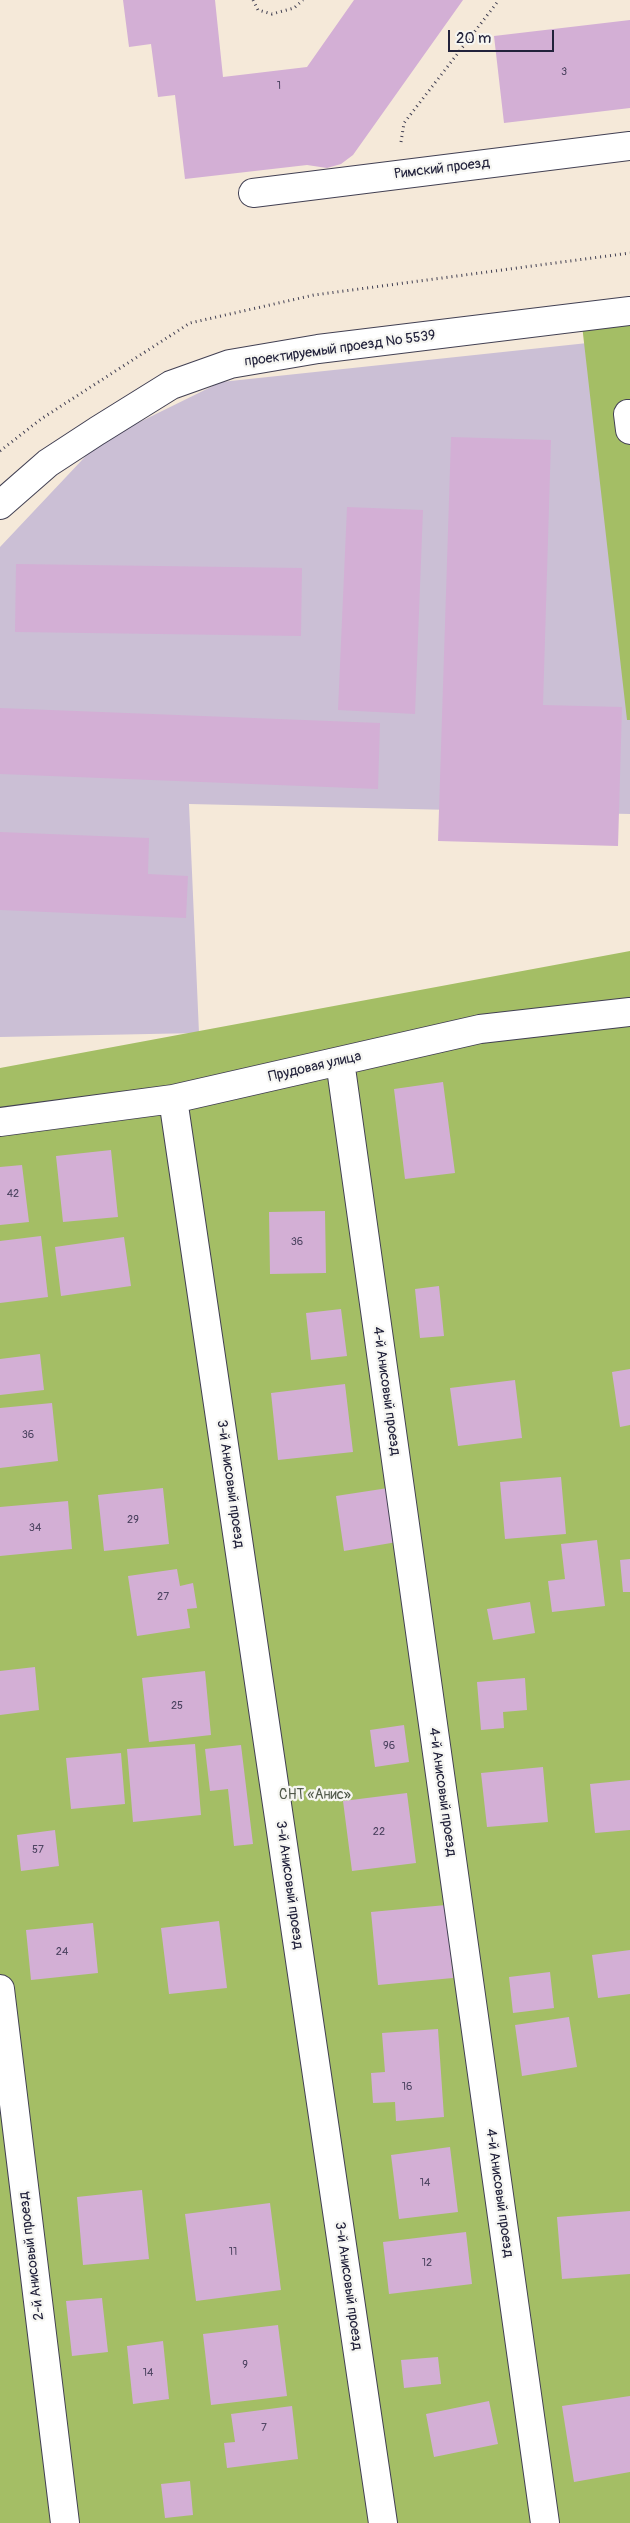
<!DOCTYPE html>
<html>
<head>
<meta charset="utf-8">
<style>
  body { margin:0 }
  #map { position:relative; width:630px; height:2523px; overflow:hidden; background:#f5e9d9; font-family:Pangolin,sans-serif }
  canvas { display:block }
  .scale { position:absolute; left:448px; top:30px; width:106px; height:22px; box-sizing:border-box; border:2px solid #22223b; border-top:0; padding-left:6px; font-size:15px; line-height:18px; white-space:nowrap; color:#22223b; -webkit-text-stroke:4px #f6f6f2; paint-order:stroke }
</style>
</head>
<body>
<div id="map">
<canvas width="630" height="2523"></canvas>
<div class="scale">20 m</div>
</div>
<script>
const ctx = document.querySelector('canvas').getContext('2d');
ctx.lineJoin = 'round';
function fillPath(path, color) { ctx.fillStyle = color; ctx.fill(path, 'evenodd'); }
const poly = rows => new Path2D(rows.map(r => 'M' + r).join(''));
function stroke(path, color, width, dash) { ctx.strokeStyle = color; ctx.lineWidth = width; ctx.lineCap = dash ? 'butt' : 'round'; ctx.setLineDash(dash || []); ctx.stroke(path); }
function write(font, color, halo, rows, align = 'center') {
  ctx.font = font + ' Pangolin,sans-serif'; ctx.lineWidth = 4.5; ctx.setLineDash([]); ctx.textBaseline = 'middle'; ctx.strokeStyle = halo; ctx.fillStyle = color; for (const [text, x, y, turn = 0] of rows) {
    ctx.save(); ctx.translate(x, y); ctx.rotate((+turn || 0) * Math.PI / 180); ctx.textAlign = isNaN(turn) ? turn : align; if (halo) ctx.strokeText(text, 0, 0); ctx.fillText(text, 0, 0); ctx.restore();
  }
}
fillPath(poly([
  [597,342,630,610,630,814,189,804,199,1033,0,1037,0,547,99,442,221,382]
]), '#cbbfd5');
fillPath(poly([
  [630,319,630,720,627,720,582,325],
  [630,951,630,2523,0,2523,0,1068]
]), '#a4be65');
fillPath(poly([
  [123,0,215,0,223,77,307,67,354,0,463,0,353,155,341,164,327,168,307,165,185,179,175,95,158,97,151,44,129,47],
  [630,20,630,108,504,123,494,36],
  [451,437,551,440,543,705,622,707,618,846,438,841],
  [347,507,423,510,415,714,338,710],
  [16,564,302,568,301,636,15,632],
  [0,708,380,723,378,789,0,774],
  [0,832,149,838,148,874,188,876,186,918,0,910],
  [443,1082,455,1173,405,1179,394,1089],
  [111,1150,118,1217,63,1222,56,1156],
  [22,1165,29,1222,0,1225,0,1167],
  [325,1211,326,1273,270,1274,269,1212],
  [41,1236,48,1297,0,1303,0,1241],
  [124,1237,131,1286,61,1296,55,1247],
  [439,1286,444,1336,420,1338,415,1289],
  [341,1309,347,1356,311,1360,306,1313],
  [40,1354,44,1390,0,1395,0,1359],
  [630,1369,630,1425,620,1427,612,1372],
  [515,1380,522,1438,458,1446,450,1388],
  [345,1384,353,1452,278,1460,271,1393],
  [52,1403,58,1461,0,1468,0,1408],
  [561,1477,566,1534,505,1539,500,1482],
  [163,1488,169,1544,104,1551,98,1495],
  [388,1488,397,1542,344,1551,336,1496],
  [68,1501,72,1549,0,1556,0,1507],
  [597,1540,605,1606,552,1612,548,1581,565,1579,561,1544],
  [630,1559,630,1592,623,1592,620,1560],
  [177,1569,180,1586,193,1583,197,1608,187,1609,190,1628,137,1636,128,1576],
  [530,1602,535,1633,493,1640,487,1609],
  [35,1667,39,1710,0,1715,0,1671],
  [205,1671,211,1735,149,1742,142,1678],
  [525,1678,527,1710,503,1712,504,1728,481,1730,477,1682],
  [404,1725,409,1762,375,1767,370,1730],
  [195,1744,201,1815,133,1822,127,1749],
  [241,1745,253,1844,234,1846,228,1789,210,1791,205,1749],
  [121,1753,125,1804,71,1809,66,1758],
  [543,1767,548,1822,487,1827,481,1773],
  [630,1780,630,1830,595,1833,590,1784],
  [407,1793,416,1863,352,1871,343,1801],
  [55,1830,59,1866,21,1871,17,1835],
  [446,1905,453,1978,378,1985,371,1912],
  [219,1921,227,1988,169,1994,161,1928],
  [93,1923,98,1973,31,1980,26,1930],
  [630,1950,630,1994,598,1998,592,1955],
  [550,1972,554,2008,513,2013,509,1977],
  [569,2017,577,2067,522,2076,515,2025],
  [438,2029,444,2117,396,2121,395,2102,373,2103,371,2073,385,2072,382,2033],
  [450,2147,458,2212,399,2219,391,2155],
  [142,2190,149,2259,83,2265,77,2197],
  [270,2203,281,2290,196,2301,185,2214],
  [630,2211,630,2274,562,2279,557,2217],
  [466,2232,472,2284,389,2294,383,2242],
  [102,2298,108,2352,72,2356,66,2301],
  [278,2325,287,2396,211,2405,203,2334],
  [163,2341,169,2399,133,2404,127,2346],
  [438,2357,441,2384,404,2388,401,2360],
  [630,2396,630,2472,574,2482,562,2406],
  [489,2401,498,2444,434,2457,426,2414],
  [292,2406,298,2459,227,2468,224,2443,235,2442,231,2414],
  [190,2481,193,2515,165,2518,161,2484]
]), '#d3afd5');
const minor = poly([
  [253,193,630,146],
  [628,414,630,430],
  [0,505,48,463,97,431,171,385,230,364,318,349,630,311],
  [340,1061,545,2523],
  [173,1099,383,2523],
  [0,1122,173,1099,480,1029,630,1012],
  [0,1989,65,2523]
]);
stroke(minor, '#424053', 30);
stroke(poly([
  [253,0,258,10,272,14,294,8,303,0],
  [401,142,404,123,499,0],
  [0,451,41,419,190,323,314,295,630,253]
]), '#424053', 3, [1, 4]);
stroke(minor, '#fff', 28);
write('11px', '#4e4562', null, [
  ["3",564,72],
  ["1",279,86],
  ["42",13,1194],
  ["36",297,1242],
  ["36",28,1435],
  ["29",133,1520],
  ["34",35,1528],
  ["27",163,1597],
  ["25",177,1706],
  ["96",389,1746],
  ["22",379,1832],
  ["57",38,1850],
  ["24",62,1952],
  ["16",407,2087],
  ["14",425,2183],
  ["11",233,2252],
  ["12",427,2263],
  ["9",245,2365],
  ["14",148,2373],
  ["7",264,2428]
]);
write('14px', '#22223b', '#f6f6f2', [
  ["Римский проезд",442,169,-7],
  ["проектируемый проезд № 5539",340,349,-8],
  ["Прудовая улица",315,1067,-13],
  ["4-й Анисовый проезд",386,1391,82],
  ["3-й Анисовый проезд",230,1484,82],
  ["4-й Анисовый проезд",442,1792,82],
  ["3-й Анисовый проезд",289,1885,82],
  ["4-й Анисовый проезд",499,2193,82],
  ["2-й Анисовый проезд",32,2256,-97],
  ["3-й Анисовый проезд",348,2286,82]
]);
write('14px', '#50594a', '#f6f6f2', [
  ["СНТ «Анис»",315,1795]
]);
</script>
</body>
</html>
